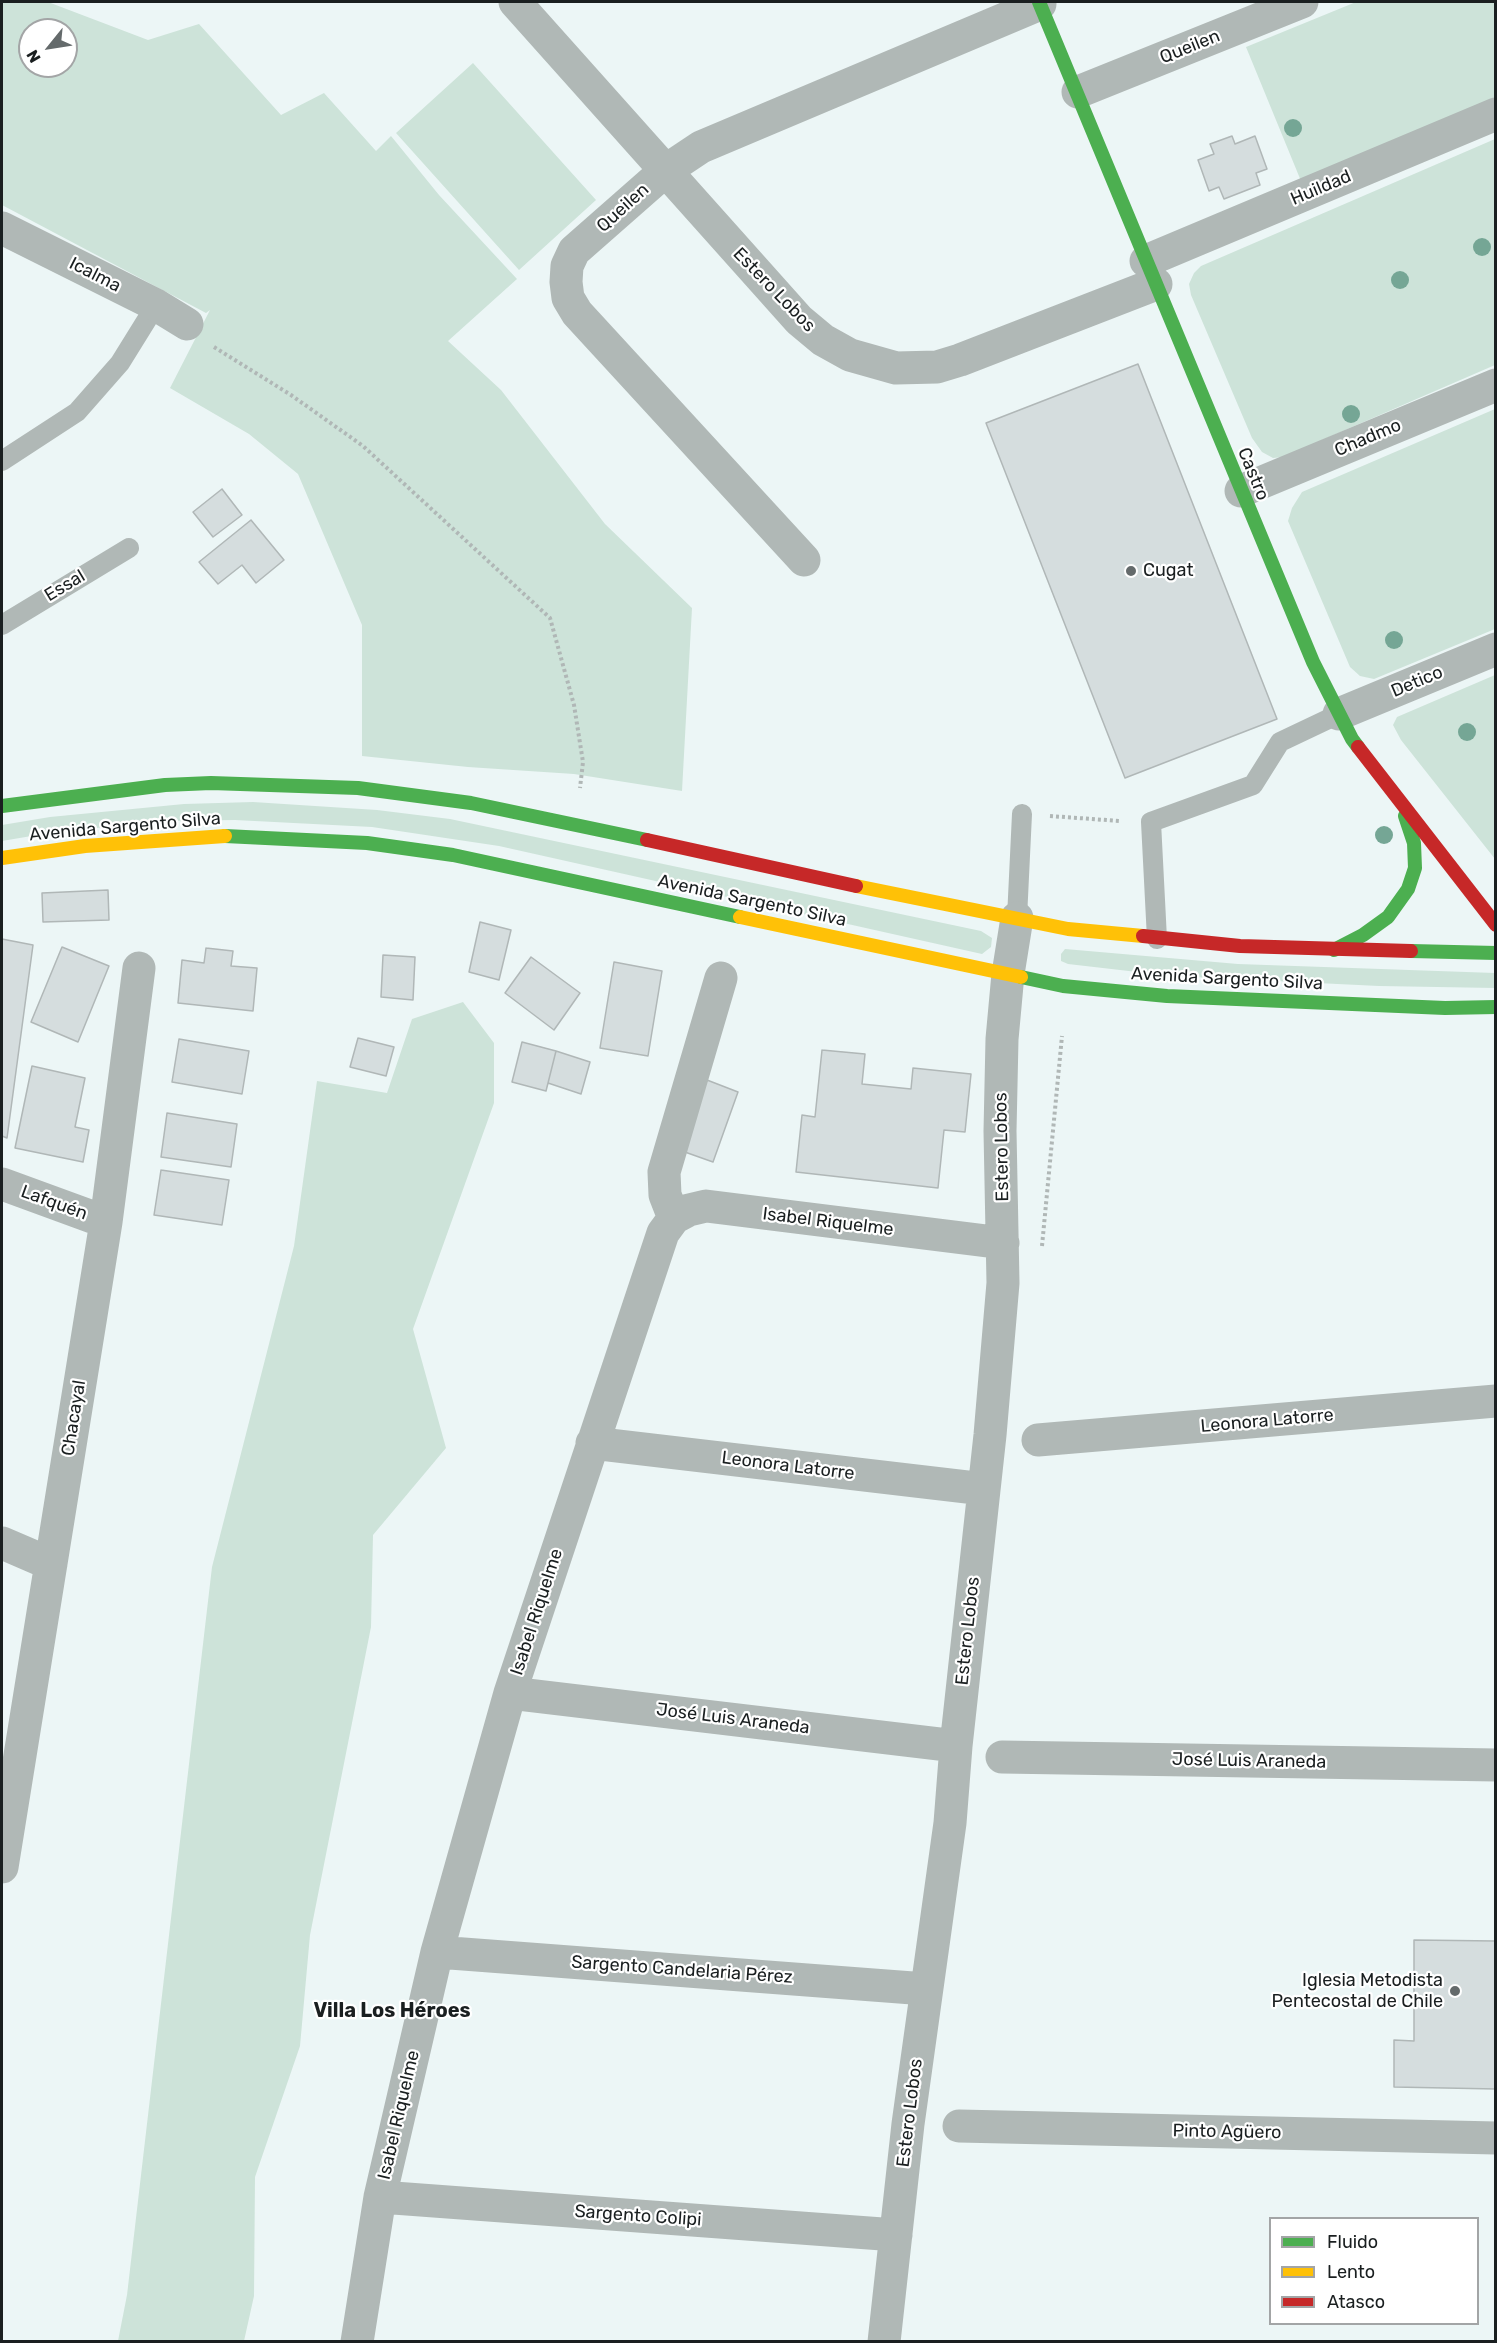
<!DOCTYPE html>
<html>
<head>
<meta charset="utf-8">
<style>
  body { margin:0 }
  #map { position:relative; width:1497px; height:2343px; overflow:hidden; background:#ecf6f6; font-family:Rubik,sans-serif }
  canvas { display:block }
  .frame { position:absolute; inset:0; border:3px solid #1a1f20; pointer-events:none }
  .legend { position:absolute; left:1269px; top:2217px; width:210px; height:108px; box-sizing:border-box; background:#fff; border:2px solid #a3a5a6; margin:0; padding:8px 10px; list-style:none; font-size:18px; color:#1a1f20 }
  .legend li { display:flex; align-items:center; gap:12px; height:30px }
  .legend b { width:30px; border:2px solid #a3a5a6 }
  .north { position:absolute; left:18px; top:18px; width:60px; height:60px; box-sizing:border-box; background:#fff; border:2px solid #a3a5a6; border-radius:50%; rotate:240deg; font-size:16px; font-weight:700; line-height:24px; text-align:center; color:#1a1f20 }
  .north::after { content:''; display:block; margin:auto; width:21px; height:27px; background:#646a6b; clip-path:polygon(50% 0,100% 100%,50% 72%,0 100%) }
</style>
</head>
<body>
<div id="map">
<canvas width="1497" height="2343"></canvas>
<div class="frame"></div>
<ul class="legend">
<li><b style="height:8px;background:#4caf50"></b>Fluido</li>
<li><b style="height:8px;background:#ffc107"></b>Lento</li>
<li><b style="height:8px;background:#c62828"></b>Atasco</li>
</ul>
<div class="north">N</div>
</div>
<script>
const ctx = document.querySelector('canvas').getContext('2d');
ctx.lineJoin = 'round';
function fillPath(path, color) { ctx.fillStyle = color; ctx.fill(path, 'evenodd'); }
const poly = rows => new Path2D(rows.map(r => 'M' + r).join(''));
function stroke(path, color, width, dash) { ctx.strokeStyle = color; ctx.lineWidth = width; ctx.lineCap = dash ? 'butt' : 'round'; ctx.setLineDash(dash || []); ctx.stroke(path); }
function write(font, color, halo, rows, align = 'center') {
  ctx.font = font + ' Rubik,sans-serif'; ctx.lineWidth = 4.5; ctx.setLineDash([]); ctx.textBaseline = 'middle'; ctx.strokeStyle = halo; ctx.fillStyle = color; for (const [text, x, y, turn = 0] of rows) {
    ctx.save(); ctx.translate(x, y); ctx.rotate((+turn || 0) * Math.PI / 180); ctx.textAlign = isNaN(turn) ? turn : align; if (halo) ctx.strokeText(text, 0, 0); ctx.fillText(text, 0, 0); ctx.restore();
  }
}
fillPath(poly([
  [2,2,48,2,148,40,199,24,281,115,324,93,376,151,391,136,439,195,517,279,448,341,501,390,605,524,692,608,682,791,574,774,468,767,362,756,362,625,298,474,249,434,170,388,210,310,206,313,2,205],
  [30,30,66,30,66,66,30,66],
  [1356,2,1495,2,1495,102,1301,181,1246,47],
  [473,63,596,200,519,270,396,133],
  [1495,139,1495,365,1283,457,1273,458,1262,452,1252,438,1191,295,1189,284,1194,273,1201,266],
  [1495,409,1495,629,1374,679,1360,676,1350,667,1288,521,1292,508,1302,492],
  [1495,675,1495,859,1401,740,1393,725,1397,717],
  [253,802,377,810,450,819,981,931,992,938,991,947,982,954,499,846,372,827,235,820,167,821,55,832,2,841,2,825,50,817,184,804],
  [1065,949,1238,964,1495,973,1495,988,1379,986,1172,976,1068,964,1061,961,1061,954],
  [463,1002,494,1043,494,1103,413,1329,446,1448,373,1535,371,1627,310,1935,300,2046,255,2177,254,2296,244,2341,118,2341,127,2295,212,1567,294,1246,317,1081,387,1093,412,1019]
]), '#cde3d9');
const building = poly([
  [1232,136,1235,144,1255,136,1267,169,1256,173,1260,185,1224,199,1219,187,1209,191,1198,160,1214,154,1210,144,1232,136],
  [1138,364,1277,719,1125,778,986,423,1138,364],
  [222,489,242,515,213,537,193,512,222,489],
  [251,520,284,560,256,583,242,565,218,584,199,562,251,520],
  [108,890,109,920,43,922,42,893,108,890],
  [480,922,511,930,499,980,469,972,480,922],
  [2,939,33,945,7,1138,2,1136,2,939],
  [62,947,109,966,78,1042,31,1022,62,947],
  [206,948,233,951,231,966,257,968,253,1011,178,1003,182,960,204,963,206,948],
  [383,955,415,957,413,1000,381,997,383,955],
  [531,957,580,993,554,1030,505,993,531,957],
  [614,962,662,971,648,1056,600,1048,614,962],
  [358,1038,394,1047,386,1076,350,1067,358,1038],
  [179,1039,249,1051,242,1094,172,1082,179,1039],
  [522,1042,556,1051,546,1091,512,1082,522,1042],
  [822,1050,865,1054,862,1084,911,1089,913,1068,971,1074,965,1132,944,1130,938,1188,796,1172,802,1115,815,1117,822,1050],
  [556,1051,590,1062,581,1094,548,1083,556,1051],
  [32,1066,85,1078,75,1127,89,1130,83,1162,15,1148,32,1066],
  [707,1080,738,1092,713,1162,682,1151,707,1080],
  [167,1113,237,1124,231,1167,161,1157,167,1113],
  [161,1170,229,1180,222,1225,154,1215,161,1170],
  [1414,1940,1496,1941,1496,2089,1394,2087,1394,2040,1414,2041,1414,1940]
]);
fillPath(building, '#d5ddde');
stroke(building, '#b0b7b7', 1.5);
stroke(poly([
  [214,347,291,395,363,446,550,618,574,705,583,762,580,788],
  [1050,816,1120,821],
  [1042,1246,1062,1036]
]), '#b0b7b6', 4, [3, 3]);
stroke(poly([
  [2,461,77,412,120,363,156,305],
  [2,625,129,548],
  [1017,918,1022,814],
  [1157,939,1151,822,1253,785,1280,742,1339,714]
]), '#b0b8b6', 20);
stroke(poly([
  [515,2,799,320,823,340,850,355,896,368,937,367,960,360,1156,284],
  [1078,92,1302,2],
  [2,228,156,305,187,324],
  [1146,261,1496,114],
  [1241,491,1496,385],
  [804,560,577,313,568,298,566,282,567,266,574,251,665,171,701,147,1040,4],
  [1339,714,1496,649],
  [2,1184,106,1222],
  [674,1218,665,1195,664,1172,721,978],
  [1038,1440,1496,1401],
  [592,1443,984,1489],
  [2,1543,51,1564],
  [510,1693,956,1746],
  [1002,1757,1496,1765],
  [2,1867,106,1222,139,968],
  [437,1952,926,1989],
  [959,2126,1496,2138],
  [380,2197,896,2235],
  [357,2342,380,2197,437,1952,510,1693,663,1233,674,1218,689,1210,706,1206,1003,1243],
  [884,2342,908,2124,950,1823,956,1746,990,1435,1003,1283,1000,1131,1002,1039,1008,974,1017,918]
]), '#b0b8b6', 33);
stroke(poly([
  [1039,2,1313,662,1352,739,1358,747],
  [2,806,165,785,211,783,358,788,471,803,647,840],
  [225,836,367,843,453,855,740,917],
  [1334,950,1363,935,1388,917,1408,889,1415,868,1414,843,1405,816],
  [1411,951,1496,953],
  [1021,977,1063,986,1167,996,1445,1008,1496,1007]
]), '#4caf50', 14);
stroke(poly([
  [2,858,85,846,225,836],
  [856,886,1068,929,1143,936],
  [740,917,1021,977]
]), '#ffc107', 14);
stroke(poly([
  [1358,747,1496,925],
  [647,840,856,886],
  [1143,936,1240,946,1411,951]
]), '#c62828', 14);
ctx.fillStyle = '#75a695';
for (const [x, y] of [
  [1293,128],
  [1482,247],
  [1400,280],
  [1351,414],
  [1394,640],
  [1467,732],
  [1384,835]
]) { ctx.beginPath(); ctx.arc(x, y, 9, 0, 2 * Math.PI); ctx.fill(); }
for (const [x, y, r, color] of [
  [1131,571,6,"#646a6b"],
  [1455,1991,6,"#646a6b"]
]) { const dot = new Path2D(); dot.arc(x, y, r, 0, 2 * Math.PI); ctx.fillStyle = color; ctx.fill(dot); stroke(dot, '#fff', 2); }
write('18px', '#1a1f20', '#fff', [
  ["Queilen",1190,47,-22],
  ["Huildad",1321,188,-23],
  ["Queilen",623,208,-42],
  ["Icalma",95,275,27],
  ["Estero Lobos",774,290,46],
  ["Chadmo",1368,438,-23],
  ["Castro",1253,474,68],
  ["Essal",65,586,-31],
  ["Detico",1417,682,-23],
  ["Avenida Sargento Silva",125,827,-5],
  ["Avenida Sargento Silva",752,901,12],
  ["Avenida Sargento Silva",1227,979,3],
  ["Estero Lobos",1002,1147,-91],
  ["Lafquén",54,1203,20],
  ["Isabel Riquelme",828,1222,7],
  ["Chacayal",74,1418,-81],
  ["Leonora Latorre",1267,1421,-5],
  ["Leonora Latorre",788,1466,7],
  ["Isabel Riquelme",537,1612,-72],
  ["Estero Lobos",968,1631,-84],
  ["José Luis Araneda",733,1719,7],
  ["José Luis Araneda",1249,1761,1],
  ["Sargento Candelaria Pérez",682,1970,4],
  ["Estero Lobos",910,2113,-83],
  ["Isabel Riquelme",399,2115,-77],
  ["Pinto Agüero",1227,2132,1],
  ["Sargento Colipi",638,2216,4]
]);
write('18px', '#1a1f20', '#fff', [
  ["Cugat",1143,571],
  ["Iglesia Metodista",1443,1981,"right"],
  ["Pentecostal de Chile",1443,2002,"right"]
], 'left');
write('bold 20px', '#1a1f20', '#fff', [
  ["Villa Los Héroes",392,2011]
]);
</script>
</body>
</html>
